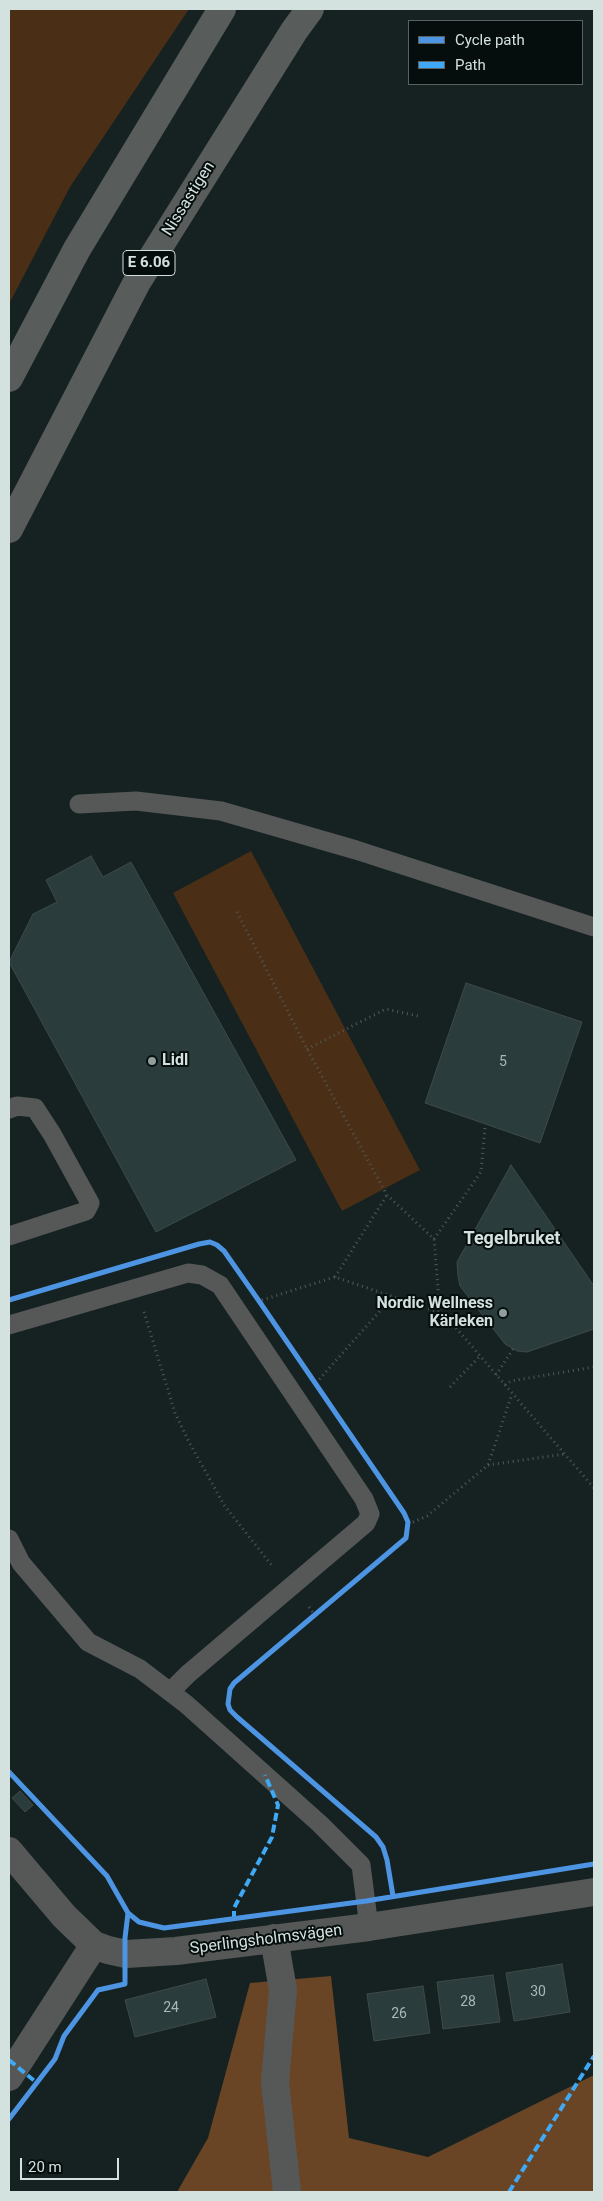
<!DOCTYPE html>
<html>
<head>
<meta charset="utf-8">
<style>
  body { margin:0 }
  #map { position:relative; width:603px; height:2201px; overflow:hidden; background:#152221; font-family:Roboto,sans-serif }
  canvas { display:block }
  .frame { position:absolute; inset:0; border:10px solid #d3e1df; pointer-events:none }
  .legend { position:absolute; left:408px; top:20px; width:175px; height:65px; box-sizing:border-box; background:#050e0d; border:1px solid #576261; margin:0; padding:6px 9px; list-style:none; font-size:15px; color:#d3e1df }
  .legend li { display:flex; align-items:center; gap:10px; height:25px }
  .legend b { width:25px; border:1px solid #576261 }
  .scale { position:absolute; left:20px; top:2158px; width:99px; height:22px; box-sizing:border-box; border:2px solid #d3e1df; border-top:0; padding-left:6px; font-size:15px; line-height:18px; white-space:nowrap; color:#d3e1df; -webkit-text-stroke:4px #050e0d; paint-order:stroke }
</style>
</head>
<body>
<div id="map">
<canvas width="603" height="2201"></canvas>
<div class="frame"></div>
<ul class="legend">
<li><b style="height:6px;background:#4d94e3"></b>Cycle path</li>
<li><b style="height:6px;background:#3fa9f5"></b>Path</li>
</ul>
<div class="scale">20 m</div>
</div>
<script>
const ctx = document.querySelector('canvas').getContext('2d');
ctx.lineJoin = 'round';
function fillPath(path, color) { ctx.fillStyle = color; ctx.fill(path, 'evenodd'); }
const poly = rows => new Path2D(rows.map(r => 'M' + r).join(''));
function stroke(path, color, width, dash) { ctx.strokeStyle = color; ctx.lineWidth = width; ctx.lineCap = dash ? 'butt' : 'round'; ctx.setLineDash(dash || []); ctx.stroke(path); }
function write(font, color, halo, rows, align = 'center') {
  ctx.font = font + ' Roboto,sans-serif'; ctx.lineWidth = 4; ctx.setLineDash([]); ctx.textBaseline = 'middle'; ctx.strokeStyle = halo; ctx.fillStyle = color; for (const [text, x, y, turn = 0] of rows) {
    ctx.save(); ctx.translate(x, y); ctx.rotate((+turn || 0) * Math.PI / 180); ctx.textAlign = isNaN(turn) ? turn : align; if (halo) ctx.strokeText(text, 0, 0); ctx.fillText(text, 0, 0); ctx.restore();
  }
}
fillPath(poly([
  [9,9,189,9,70,187,9,304],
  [251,851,420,1170,342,1211,173,893]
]), '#4a2e15');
fillPath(poly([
  [331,1976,349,2138,428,2157,594,2075,594,2192,177,2192,208,2138,250,1983]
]), '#694526');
const building = poly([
  [91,856,103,877,131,862,296,1160,156,1232,9,962,33,914,57,902,46,880,91,856],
  [466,983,582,1022,540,1143,425,1103,466,983],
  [511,1165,594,1286,594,1329,527,1352,517,1351,505,1344,460,1286,458,1276,457,1262,511,1165],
  [20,1791,33,1805,25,1812,12,1798,20,1791],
  [562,1964,570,2012,514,2021,506,1973,562,1964],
  [493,1975,500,2022,443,2029,437,1982,493,1975],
  [206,1979,216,2017,135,2037,125,2000,206,1979],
  [423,1986,430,2033,374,2041,367,1994,423,1986]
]);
fillPath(building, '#2a3c3b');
stroke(building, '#3f4a48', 1);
stroke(poly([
  [237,912,307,1049,387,1195,434,1239,440,1313],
  [307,1049,386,1009,418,1016],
  [434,1239,481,1172,485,1128],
  [335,1277,387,1195],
  [262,1300,335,1277,444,1314,594,1488],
  [144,1312,175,1413,189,1442,224,1505,273,1567],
  [496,1375,513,1349],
  [316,1383,387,1303,390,1296],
  [505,1385,511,1381,594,1367],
  [450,1387,480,1356],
  [488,1465,565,1454],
  [408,1522,413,1522,427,1516,488,1465,512,1394],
  [309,1607,315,1616]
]), '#535857', 3, [1, 4]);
stroke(poly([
  [79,804,136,801,221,811,356,850,594,927],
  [9,1109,17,1106,35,1108,52,1134,90,1203,86,1211,9,1236],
  [9,1325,188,1273,202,1275,220,1285,364,1499,370,1514,366,1523,188,1674,170,1692],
  [9,1539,21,1563,88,1642,140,1669,186,1704,320,1824,361,1865,369,1927]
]), '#565857', 19);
stroke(poly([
  [9,1851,64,1916,94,1945,108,1950,126,1954,176,1951,369,1927,594,1892],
  [274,1938,283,1990,275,2082,287,2192],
  [9,2077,94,1945]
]), '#565857', 28);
stroke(poly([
  [9,378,77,249,222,9],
  [9,529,137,282,294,31,310,9]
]), '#585c5a', 28);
stroke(poly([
  [234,1919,234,1908,272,1837,278,1805,265,1775],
  [9,2060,37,2083],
  [509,2192,594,2056]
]), '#3fa9f5', 4, [8, 4]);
stroke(poly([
  [9,1300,199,1244,210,1242,217,1245,224,1251,259,1301,404,1513,408,1522,406,1538,234,1683,230,1689,228,1704,230,1710,237,1717,376,1837,383,1847,387,1860,393,1896],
  [9,1772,107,1876,128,1913],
  [9,2119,55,2059,64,2036,98,1990,125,1984,125,1938,128,1913,139,1922,164,1928,366,1901,594,1864]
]), '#4d94e3', 5);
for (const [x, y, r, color] of [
  [152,1061,5,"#909e9c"],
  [503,1313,5,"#909e9c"]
]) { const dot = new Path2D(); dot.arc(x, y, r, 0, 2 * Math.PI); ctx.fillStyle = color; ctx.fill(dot); stroke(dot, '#050e0d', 2); }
write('14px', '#a9b8b6', null, [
  ["5",503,1062],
  ["30",538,1992],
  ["28",468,2002],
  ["24",171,2008],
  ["26",399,2014]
]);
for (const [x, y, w] of [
  [149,263,52]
]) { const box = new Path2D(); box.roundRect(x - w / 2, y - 12.5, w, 25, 4); ctx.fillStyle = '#050e0d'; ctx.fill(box); stroke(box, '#d3e1df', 1); }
write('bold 15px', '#d3e1df', null, [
  ["E 6.06",149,263]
]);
write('16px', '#d3e1df', '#050e0d', [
  ["Nissastigen",189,199,-58],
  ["Sperlingsholmsvägen",266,1940,-7]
]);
write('bold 16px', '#d3e1df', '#050e0d', [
  ["Lidl",162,1061],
  ["Nordic Wellness",493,1304,"right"],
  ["Kärleken",493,1322,"right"]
], 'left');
write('bold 18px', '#d3e1df', '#050e0d', [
  ["Tegelbruket",512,1239]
]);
</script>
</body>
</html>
